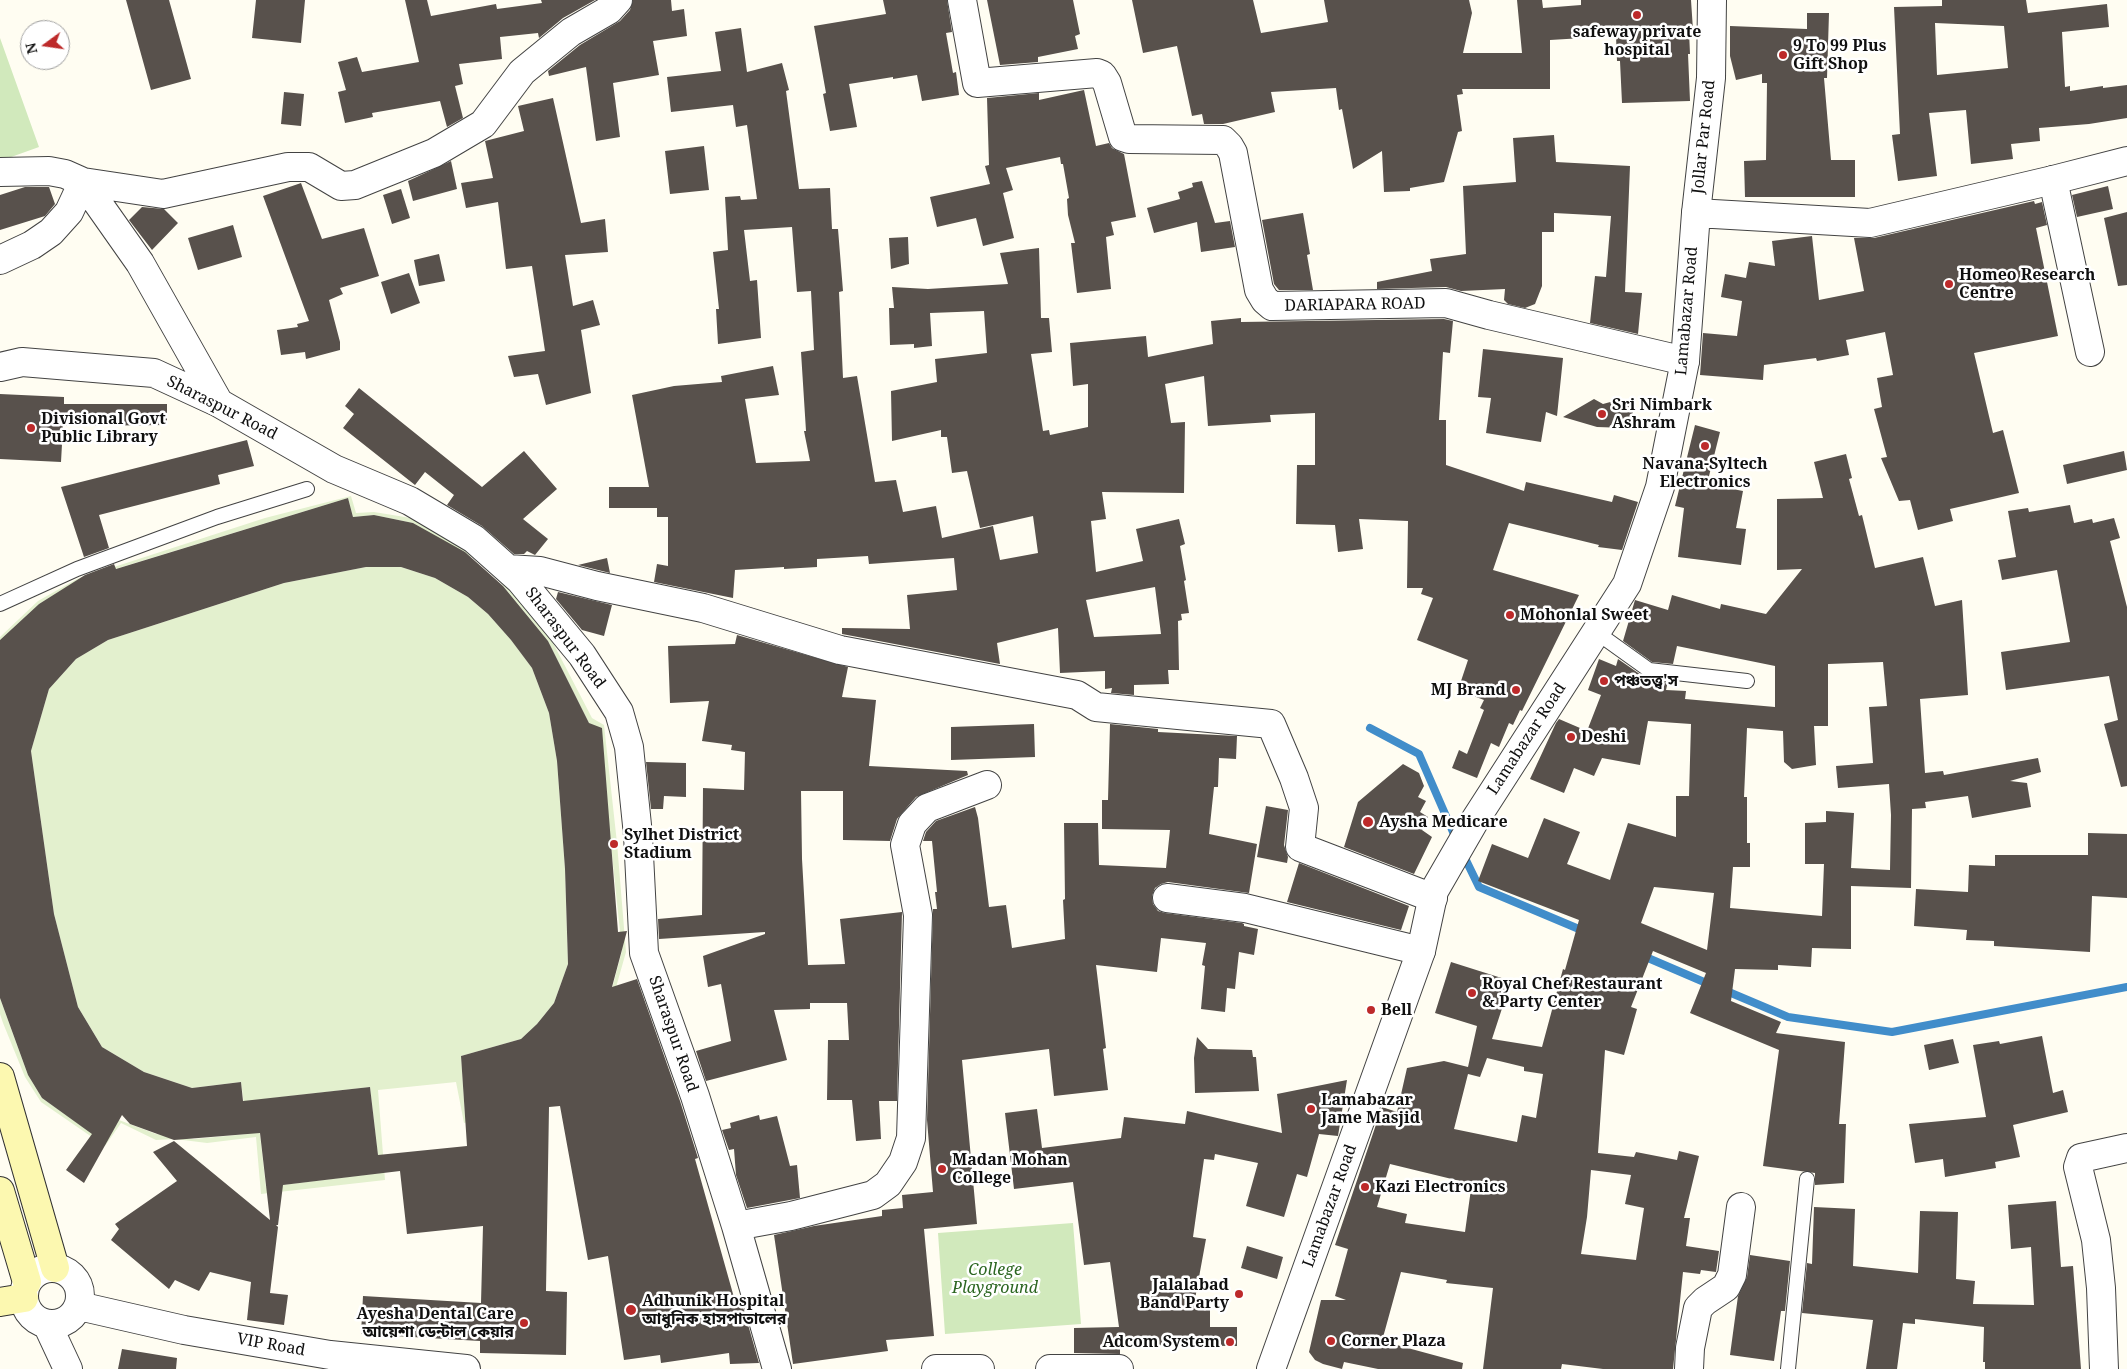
<!DOCTYPE html>
<html>
<head>
<meta charset="utf-8">
<style>
  body { margin:0 }
  #map { position:relative; width:2127px; height:1369px; overflow:hidden; background:#fffdf2; font-family:"Noto Serif",serif }
  canvas { display:block }
  .north { position:absolute; left:20px; top:20px; width:50px; height:50px; box-sizing:border-box; background:#fff; border:1px solid #9f9f9f; border-radius:50%; rotate:256deg; font-size:14px; font-weight:700; line-height:20px; text-align:center; color:#101010 }
  .north::after { content:''; display:block; margin:auto; width:18px; height:22px; background:#bd2a2a; clip-path:polygon(50% 0,100% 100%,50% 72%,0 100%) }
</style>
</head>
<body>
<div id="map">
<canvas width="2127" height="1369"></canvas>
<div class="north">N</div>
</div>
<script>
const ctx = document.querySelector('canvas').getContext('2d');
ctx.lineJoin = 'round';
function fillPath(path, color) { ctx.fillStyle = color; ctx.fill(path, 'evenodd'); }
const poly = rows => new Path2D(rows.map(r => 'M' + r).join(''));
function stroke(path, color, width, dash) { ctx.strokeStyle = color; ctx.lineWidth = width; ctx.lineCap = dash ? 'butt' : 'round'; ctx.setLineDash(dash || []); ctx.stroke(path); }
function write(font, color, halo, rows, align = 'center') {
  ctx.font = font + ' "Noto Serif","Noto Sans Bengali",serif'; ctx.lineWidth = 5; ctx.setLineDash([]); ctx.textBaseline = 'middle'; ctx.strokeStyle = halo; ctx.fillStyle = color; for (const [text, x, y, turn = 0] of rows) {
    ctx.save(); ctx.translate(x, y); ctx.rotate((+turn || 0) * Math.PI / 180); ctx.textAlign = isNaN(turn) ? turn : align; if (halo) ctx.strokeText(text, 0, 0); ctx.fillText(text, 0, 0); ctx.restore();
  }
}
fillPath(poly([
  [0,38,39,147,0,161],
  [1073,1223,1081,1324,945,1334,938,1233]
]), '#d1e9bc');
fillPath(poly([
  [351,496,356,513,374,512,417,519,490,565,551,639,592,718,604,725,617,843,626,952,609,1012,532,1106,464,1123,456,1082,378,1090,385,1180,261,1194,256,1137,207,1143,175,1139,156,1140,121,1123,105,1146,41,1102,25,1077,3,1023,0,1014,0,998,28,1075,42,1098,106,1143,119,1120,156,1134,194,1139,248,1134,241,1082,192,1088,144,1072,102,1047,78,1007,54,914,31,751,49,689,76,659,108,640,284,583,366,567,401,567,435,578,468,597,488,614,511,640,532,668,549,713,557,761,565,869,568,964,554,1003,537,1024,521,1039,461,1056,465,1116,529,1102,606,1011,622,951,611,845,589,723,548,641,487,566,413,523,374,515,353,517,348,498,76,581,39,604,0,640,0,637,38,601,77,579,265,518],
  [370,1087,380,1173,266,1187,256,1100]
]), '#e3f0ce');
stroke(poly([
  [1370,728,1419,754,1456,839],
  [1463,854,1479,887,1586,932],
  [1641,955,1711,985],
  [1724,990,1788,1017,1892,1032,2127,987]
]), '#418dca', 8);
fillPath(poly([
  [126,0,169,0,191,79,151,90],
  [256,0,305,0,301,43,252,38],
  [405,0,427,0,431,16,496,4,497,9,542,3,541,0,595,0,563,18,539,38,538,33,500,37,502,59,459,64,463,84,455,86,463,118,447,127,440,101,372,113,373,117,345,123,338,92,346,90,338,62,357,57,362,72,419,62],
  [633,0,671,0,672,11,684,9,687,36,653,41,659,75,613,83,620,137,596,141,586,67,549,76,548,71,580,45,620,21,630,10],
  [883,0,947,0,952,32,946,33,953,73,956,72,959,95,922,101,917,75,893,79,893,77,849,84,857,127,830,131,823,94,826,93,814,26,886,14],
  [987,0,1073,0,1080,34,1075,36,1078,49,1038,57,1038,62,1000,65],
  [1132,0,1253,0,1261,33,1328,22,1324,0,1469,0,1472,13,1463,53,1522,53,1517,0,1542,0,1543,8,1581,5,1581,0,1691,0,1693,30,1689,31,1690,54,1688,54,1690,101,1622,103,1620,61,1617,61,1616,36,1550,40,1550,89,1462,89,1463,94,1457,95,1462,131,1458,132,1444,182,1410,188,1410,191,1384,192,1382,151,1353,169,1342,109,1339,110,1336,88,1271,92,1275,112,1223,124,1204,124,1202,114,1192,116,1177,46,1143,53],
  [1942,0,2026,0,2028,13,2107,4,2109,27,2062,32,2065,87,2070,86,2070,91,2103,86,2103,88,2127,85,2127,118,2089,124,2039,128,2040,141,2011,144,2013,159,1971,164,1966,110,1929,113,1937,176,1898,181,1892,135,1900,134,1894,7,1942,6],
  [1935,23,2004,26,2008,68,1937,75],
  [1807,13,1829,13,1827,78,1824,78,1831,160,1855,160,1855,197,1745,197,1744,161,1766,160,1767,83,1762,83,1762,74,1736,80,1730,56,1730,26,1807,29],
  [741,28,747,72,782,63,789,90,786,91,799,189,830,188,832,229,838,229,843,291,839,292,843,378,857,376,875,482,896,480,903,512,936,506,942,538,993,526,1000,560,1038,553,1033,516,980,528,967,471,952,473,947,437,941,437,941,430,892,441,891,391,937,382,935,359,987,353,984,311,930,313,932,346,914,348,914,344,890,345,889,308,894,308,892,287,928,289,1008,284,1000,253,1039,248,1041,318,1049,318,1052,352,1031,354,1043,431,1049,430,1050,435,1088,427,1088,384,1073,386,1070,343,1146,336,1148,357,1213,344,1211,321,1241,318,1241,322,1444,319,1453,321,1450,353,1443,352,1439,420,1446,420,1446,465,1524,491,1526,482,1612,502,1614,495,1638,502,1622,550,1598,547,1599,545,1509,523,1493,570,1579,595,1522,711,1520,710,1513,725,1509,723,1499,747,1491,743,1477,778,1452,768,1459,750,1467,754,1484,710,1480,708,1484,700,1458,690,1468,660,1417,640,1433,598,1421,594,1423,588,1407,588,1408,521,1359,519,1363,549,1338,552,1335,525,1296,524,1297,465,1315,465,1315,413,1270,415,1271,422,1208,426,1204,376,1165,384,1171,423,1185,422,1184,493,1102,492,1106,519,1091,521,1096,572,1143,561,1136,529,1179,519,1185,544,1180,546,1186,580,1184,581,1189,613,1181,614,1182,620,1178,621,1179,670,1168,670,1169,684,1134,685,1134,695,1111,693,1112,688,1105,689,1105,671,1060,673,1058,628,997,643,1000,664,842,634,842,628,910,629,907,595,957,590,954,558,869,564,868,556,817,559,817,567,784,569,784,567,735,570,733,598,654,582,657,564,668,566,668,517,657,517,657,508,609,508,609,487,649,487,632,395,674,386,722,382,721,376,773,366,779,395,745,399,756,463,810,461,804,431,806,431,801,352,814,350,811,291,797,292,792,227,744,230,750,281,757,280,761,338,718,344,716,309,719,309,713,252,728,250,725,197,740,196,741,200,757,199,747,125,736,127,733,105,671,112,667,77,721,71,715,32],
  [1155,587,1161,634,1094,637,1086,600],
  [1084,90,1096,146,1109,143,1112,148,1124,154,1136,217,1111,222,1114,235,1106,237,1111,289,1077,293,1071,243,1075,243,1068,215,1067,199,1069,198,1063,164,1061,164,1060,157,1006,168,1013,190,1003,193,1014,238,983,246,976,218,937,227,930,197,990,184,985,166,989,165,987,98,1039,93,1039,100],
  [284,92,304,94,301,126,281,124],
  [553,98,581,223,605,219,608,252,565,255,573,306,593,300,600,325,581,330,591,393,546,405,538,374,514,377,508,356,545,351,532,266,506,269,498,202,466,208,461,183,493,178,485,141,524,131,518,106],
  [1554,135,1556,162,1630,166,1625,292,1642,293,1638,334,1590,323,1595,276,1606,277,1611,216,1554,213,1554,232,1542,232,1542,286,1535,304,1525,308,1508,304,1504,300,1505,289,1461,291,1446,287,1377,289,1377,282,1432,271,1430,259,1466,254,1463,186,1516,182,1513,138],
  [704,146,709,190,670,194,665,151],
  [451,161,457,189,413,201,408,181],
  [1202,181,1215,223,1230,221,1235,247,1201,252,1197,222,1154,233,1147,208,1180,199,1178,192,1193,187,1192,183],
  [301,183,322,239,364,228,379,276,340,288,343,294,329,300,340,342,340,350,306,359,305,352,281,355,277,330,298,327,297,324,309,321,263,196],
  [2108,186,2113,209,2077,217,2072,195],
  [25,187,49,187,55,204,45,216,0,230,0,195],
  [401,189,410,218,392,224,383,195],
  [2034,201,2035,204,2042,202,2047,225,2036,228,2058,336,1974,353,1993,433,2003,430,2019,493,1950,509,1953,521,1918,530,1910,500,1899,501,1881,458,1887,457,1874,409,1882,407,1877,378,1893,375,1885,332,1846,340,1849,355,1817,361,1816,358,1764,365,1763,380,1700,375,1703,333,1737,336,1742,301,1721,297,1725,274,1746,278,1749,262,1775,266,1772,241,1812,236,1819,300,1864,291,1854,238,1874,238],
  [142,207,164,209,178,223,152,250,129,220],
  [2127,212,2127,285,2118,286,2104,218],
  [1303,213,1310,254,1307,255,1313,290,1279,290,1274,284,1262,220],
  [233,225,242,257,198,270,188,238],
  [908,237,909,264,891,269,889,238],
  [439,254,445,281,419,286,414,260],
  [409,273,420,303,391,314,381,282],
  [1483,349,1563,358,1557,416,1546,412,1541,442,1486,433,1491,398,1478,397],
  [359,388,482,487,524,451,557,489,523,519,548,539,535,555,527,551,524,554,514,554,482,526,447,505,454,495,425,472,415,485,343,428,354,414,345,406],
  [0,394,64,397,64,404,167,404,167,425,63,426,61,462,0,459],
  [1594,399,1603,404,1614,401,1636,404,1627,428,1597,427,1563,417],
  [1695,425,1720,432,1707,484,1743,491,1736,528,1746,529,1741,565,1678,557,1684,508,1675,506],
  [247,440,254,466,218,475,220,484,99,515,109,548,84,557,61,487],
  [2124,451,2127,470,2067,484,2063,465],
  [1846,454,1852,478,1849,479,1859,516,1862,515,1875,568,1923,557,1935,606,1962,600,1968,695,1920,699,1925,773,1943,771,1944,775,2038,758,2041,772,2010,781,2027,783,2031,807,1972,818,1968,796,1925,802,1926,808,1912,809,1911,888,1851,886,1851,949,1812,948,1811,967,1778,965,1778,970,1735,969,1731,1001,1781,1022,1776,1033,1845,1042,1839,1124,1846,1124,1844,1183,1815,1185,1815,1173,1763,1166,1779,1050,1690,1013,1706,973,1653,951,1631,1007,1637,1009,1624,1055,1605,1050,1598,1153,1634,1157,1636,1152,1677,1160,1679,1151,1699,1156,1684,1218,1690,1218,1686,1246,1719,1251,1716,1272,1701,1270,1700,1274,1683,1272,1673,1369,1603,1369,1562,1364,1561,1369,1483,1369,1493,1288,1446,1283,1447,1280,1401,1272,1382,1341,1463,1363,1462,1369,1378,1369,1344,1362,1342,1369,1323,1364,1315,1360,1309,1352,1321,1300,1346,1300,1335,1296,1348,1249,1335,1245,1382,1107,1397,1112,1407,1068,1444,1061,1468,1067,1477,1026,1435,1013,1451,962,1511,981,1492,1039,1542,1047,1563,969,1565,970,1579,920,1478,881,1492,844,1528,858,1544,818,1580,832,1567,864,1610,880,1628,823,1676,837,1676,796,1689,796,1691,724,1648,721,1640,765,1602,758,1594,776,1574,768,1564,793,1530,779,1556,723,1559,719,1587,731,1601,695,1588,690,1599,659,1616,666,1618,659,1644,677,1668,681,1666,690,1686,691,1685,699,1775,707,1775,666,1677,646,1673,664,1652,662,1623,641,1635,600,1668,610,1672,595,1720,609,1721,604,1766,614,1802,569,1777,570,1777,499,1823,498,1814,462],
  [1883,662,1887,706,1869,707,1873,763,1836,766,1838,788,1889,784,1891,815,1890,870,1851,868,1854,813,1826,811,1826,822,1805,823,1805,864,1824,864,1822,916,1730,908,1733,867,1750,867,1750,843,1747,843,1747,797,1744,797,1747,728,1783,731,1784,762,1792,769,1816,765,1814,726,1828,726,1828,664],
  [1654,887,1714,893,1707,950,1641,923],
  [1487,1058,1524,1067,1524,1071,1543,1074,1536,1118,1522,1115,1517,1142,1454,1129,1468,1074,1480,1077],
  [1390,1164,1460,1181,1459,1187,1471,1189,1465,1232,1405,1223,1407,1214,1377,1207],
  [1591,1170,1631,1175,1625,1204,1644,1208,1636,1260,1581,1254,1587,1217],
  [348,498,353,517,374,515,413,523,465,552,503,586,548,641,589,723,602,728,618,932,627,931,612,987,637,979,680,1101,698,1158,695,1159,735,1301,741,1300,759,1363,730,1364,729,1353,661,1363,660,1355,624,1360,608,1256,588,1260,560,1106,549,1107,546,1291,567,1292,566,1355,480,1353,480,1341,361,1334,363,1296,481,1303,483,1226,407,1234,400,1171,283,1185,278,1225,276,1225,278,1227,270,1293,288,1295,284,1325,247,1320,251,1282,210,1272,199,1291,175,1280,169,1289,111,1240,119,1229,115,1224,177,1181,153,1152,174,1141,270,1220,260,1133,174,1140,130,1124,122,1115,84,1183,66,1170,92,1134,42,1098,28,1075,0,998,0,640,39,604,85,575,114,564,116,569],
  [366,567,401,567,435,578,468,597,488,614,511,640,532,668,549,713,557,761,565,869,568,964,554,1003,537,1024,521,1039,461,1056,467,1146,378,1155,370,1087,243,1101,241,1082,192,1088,144,1072,102,1047,78,1007,54,914,31,751,49,689,76,659,108,640,284,583],
  [2070,505,2074,523,2092,519,2093,523,2114,518,2120,538,2110,541,2127,607,2127,786,2121,787,2104,724,2118,720,2109,676,2006,690,2001,652,2070,642,2057,570,2002,580,1998,560,2016,557,2008,511,2028,508,2029,512],
  [607,558,610,573,578,565],
  [558,592,612,605,604,636,582,630,556,599],
  [737,635,848,667,842,697,876,700,869,766,967,771,968,775,916,797,897,819,890,841,843,840,843,791,801,791,802,859,808,965,845,964,840,919,902,912,897,1101,879,1101,881,1139,856,1141,852,1100,827,1100,828,1040,849,1040,847,1003,810,1003,810,1009,774,1010,787,1060,706,1081,696,1051,731,1041,721,984,708,987,703,956,765,934,765,932,659,939,658,919,702,915,703,788,744,790,745,752,731,750,732,745,702,741,709,701,670,703,668,646,735,644],
  [1034,724,1035,757,951,760,951,727],
  [1110,724,1158,729,1158,732,1237,736,1236,759,1219,758,1218,787,1214,787,1209,834,1257,844,1249,893,1168,882,1161,884,1155,888,1152,896,1153,904,1158,911,1165,913,1242,923,1244,924,1244,926,1258,929,1254,955,1239,952,1235,989,1227,988,1225,1012,1201,1009,1205,966,1202,965,1206,943,1161,938,1157,972,1096,965,1106,1048,1103,1049,1108,1090,1054,1096,1049,1049,962,1060,977,1224,924,1229,934,1336,886,1340,888,1351,793,1364,774,1235,814,1226,882,1216,882,1210,903,1208,902,1195,933,1192,927,1120,933,909,937,909,935,892,937,892,932,841,923,841,926,832,936,821,975,807,978,818,989,907,1006,905,1012,948,1065,939,1063,900,1065,899,1064,823,1098,823,1099,865,1166,868,1170,830,1102,829,1102,800,1108,800],
  [646,762,686,763,686,797,664,796,663,809,651,809],
  [1403,764,1419,773,1424,786,1418,797,1426,801,1420,812,1428,817,1422,830,1432,837,1414,874,1344,847,1358,802],
  [1266,806,1288,810,1284,845,1288,857,1287,863,1257,857],
  [2088,833,2127,834,2127,898,2092,896,2090,952,1994,946,1994,941,1966,940,1967,930,1914,926,1916,889,1968,892,1969,865,1995,866,1995,855,2088,855],
  [1299,863,1409,906,1401,930,1287,902],
  [2042,1036,2053,1093,2063,1090,2068,1112,2013,1125,2020,1157,1995,1162,1996,1168,1945,1177,1943,1159,1915,1163,1909,1124,1986,1117,1973,1045,1999,1041,2000,1044],
  [1197,1037,1208,1049,1252,1050,1253,1057,1256,1057,1259,1091,1195,1093,1194,1058],
  [1953,1039,1959,1063,1929,1070,1924,1045],
  [1347,1080,1338,1136,1319,1134,1307,1177,1297,1174,1284,1217,1246,1206,1258,1163,1215,1154,1214,1160,1204,1159,1193,1237,1206,1239,1195,1299,1210,1299,1210,1327,1237,1327,1237,1346,1120,1345,1120,1354,1074,1353,1074,1328,1119,1327,1110,1262,1084,1265,1073,1182,1014,1189,1005,1113,1037,1109,1042,1148,1121,1138,1124,1117,1185,1124,1187,1111,1282,1133,1277,1094],
  [759,1115,760,1120,777,1116,790,1166,797,1165,800,1198,747,1208,736,1175,734,1149,729,1150,722,1130,731,1128,730,1123],
  [2056,1201,2061,1267,2073,1266,2081,1369,1985,1369,1985,1362,1983,1362,1984,1327,1915,1319,1915,1324,1903,1323,1897,1369,1866,1369,1873,1320,1802,1313,1807,1263,1812,1264,1814,1207,1855,1209,1853,1266,1918,1273,1920,1211,1958,1212,1956,1279,1975,1281,1973,1304,2034,1305,2031,1247,2011,1249,2008,1205],
  [1247,1246,1283,1257,1277,1279,1241,1268],
  [1750,1255,1790,1261,1785,1311,1781,1311,1774,1361,1730,1355,1738,1296,1747,1277],
  [122,1349,177,1358,176,1369,118,1369]
]), '#58514c');
const service = poly([
  [0,604,77,569,217,517,307,489],
  [1596,632,1649,670,1747,681],
  [1788,1369,1807,1179]
]);
const minor = poly([
  [962,0,977,83,1097,73,1102,75,1107,83,1123,137,1129,139,1223,140,1229,146,1233,153,1259,290,1265,300,1272,306,1446,303,1489,315,1685,361],
  [0,172,49,171,65,174,83,182,69,212,51,232,32,245,0,260],
  [2053,180,2090,352],
  [83,182,163,194,288,167,309,167,341,186,355,185,434,153,483,124,522,72,571,32,609,10,618,0],
  [83,182,140,263,219,403],
  [1696,213,1711,78,1712,0],
  [0,367,22,362,154,373,219,403,334,469,410,501,474,539,520,580,582,655,619,712,629,747,638,835,644,953,695,1096,736,1226,777,1369],
  [508,569,540,571,597,586,703,608,840,650,1077,695,1096,707,1271,724,1294,778,1304,808,1300,847,1433,898],
  [1167,898,1245,908,1421,951],
  [736,1226,791,1216,873,1195,888,1184,903,1162,911,1138,918,915,905,845,912,824,927,808,987,785],
  [1689,1369,1690,1348,1698,1308,1705,1301,1726,1287,1732,1275,1741,1207],
  [2104,1369,2101,1288,2096,1240,2078,1167,2081,1158,2127,1148]
]);
const tertiary = poly([
  '24 1296a28 28 0 1 1 56 0a28 28 0 1 1-56 0Z',
  [79,1306,184,1330,330,1355,466,1369],
  [47,1324,68,1369],
  [936,1369,980,1369],
  [1050,1369,1119,1369],
  [1271,1369,1421,951,1434,891,1475,820,1627,584,1660,487,1685,361,1696,213,1870,223,2053,180,2127,161]
]);
const secondary = poly([
  [0,1077,55,1268],
  [0,1191,27,1282],
  [0,1302,24,1298]
]);
stroke(service, '#434343', 16);
stroke(minor, '#434343', 30);
stroke(tertiary, '#434343', 30);
stroke(secondary, '#323232', 30);
stroke(service, '#fff', 14);
stroke(minor, '#fff', 28);
stroke(tertiary, '#fff', 28);
stroke(secondary, '#fcf8b0', 28);
for (const [x, y, r, color] of [
  [1637,15,5,"#bd2a2a"],
  [1783,55,5,"#bd2a2a"],
  [1949,284,5,"#bd2a2a"],
  [1602,414,5,"#bd2a2a"],
  [31,428,5,"#bd2a2a"],
  [1705,446,5,"#bd2a2a"],
  [1510,615,5,"#bd2a2a"],
  [1604,681,5,"#bd2a2a"],
  [1516,690,5,"#bd2a2a"],
  [1571,737,5,"#bd2a2a"],
  [1368,822,6,"#bd2a2a"],
  [614,844,5,"#bd2a2a"],
  [1472,993,5,"#bd2a2a"],
  [1371,1010,5,"#bd2a2a"],
  [1311,1109,5,"#bd2a2a"],
  [942,1169,5,"#bd2a2a"],
  [1365,1187,5,"#bd2a2a"],
  [1239,1294,5,"#bd2a2a"],
  [631,1310,6,"#bd2a2a"],
  [524,1323,5,"#bd2a2a"],
  [1331,1341,5,"#bd2a2a"],
  [1230,1342,5,"#bd2a2a"]
]) { const dot = new Path2D(); dot.arc(x, y, r, 0, 2 * Math.PI); ctx.fillStyle = color; ctx.fill(dot); stroke(dot, '#fff', 2); }
write('bold 16px', '#101010', '#fff', [
  ["safeway private",1637,32,"center"],
  ["hospital",1637,50,"center"],
  ["9 To 99 Plus",1793,46],
  ["Gift Shop",1793,64],
  ["Homeo Research",1959,275],
  ["Centre",1959,293],
  ["Sri Nimbark",1612,405],
  ["Ashram",1612,423],
  ["Divisional Govt",41,419],
  ["Public Library",41,437],
  ["Navana-Syltech",1705,464,"center"],
  ["Electronics",1705,482,"center"],
  ["Mohonlal Sweet",1520,615],
  ["পঞ্চতত্ত্ব'স",1614,681],
  ["MJ Brand",1506,690,"right"],
  ["Deshi",1581,737],
  ["Aysha Medicare",1379,822],
  ["Sylhet District",624,835],
  ["Stadium",624,853],
  ["Royal Chef Restaurant",1482,984],
  ["& Party Center",1482,1002],
  ["Bell",1381,1010],
  ["Lamabazar",1321,1100],
  ["Jame Masjid",1321,1118],
  ["Madan Mohan",952,1160],
  ["College",952,1178],
  ["Kazi Electronics",1375,1187],
  ["Jalalabad",1229,1285,"right"],
  ["Band Party",1229,1303,"right"],
  ["Adhunik Hospital",642,1301],
  ["আধুনিক হাসপাতালের",642,1319],
  ["Ayesha Dental Care",514,1314,"right"],
  ["আয়েশা ডেন্টাল কেয়ার",514,1332,"right"],
  ["Corner Plaza",1341,1341],
  ["Adcom System",1220,1342,"right"]
], 'left');
write('16px', '#101010', '#fff', [
  ["Jollar Par Road",1704,137,-84],
  ["DARIAPARA ROAD",1355,305,-1],
  ["Lamabazar Road",1687,311,-85],
  ["Sharaspur Road",222,408,27],
  ["Sharaspur Road",565,638,53],
  ["Lamabazar Road",1527,739,-57],
  ["Sharaspur Road",673,1034,71],
  ["Lamabazar Road",1330,1206,-70],
  ["VIP Road",271,1345,10]
]);
write('italic 16px', '#2c6621', '#fff', [
  ["College",995,1270],
  ["Playground",995,1288]
]);
</script>
</body>
</html>
